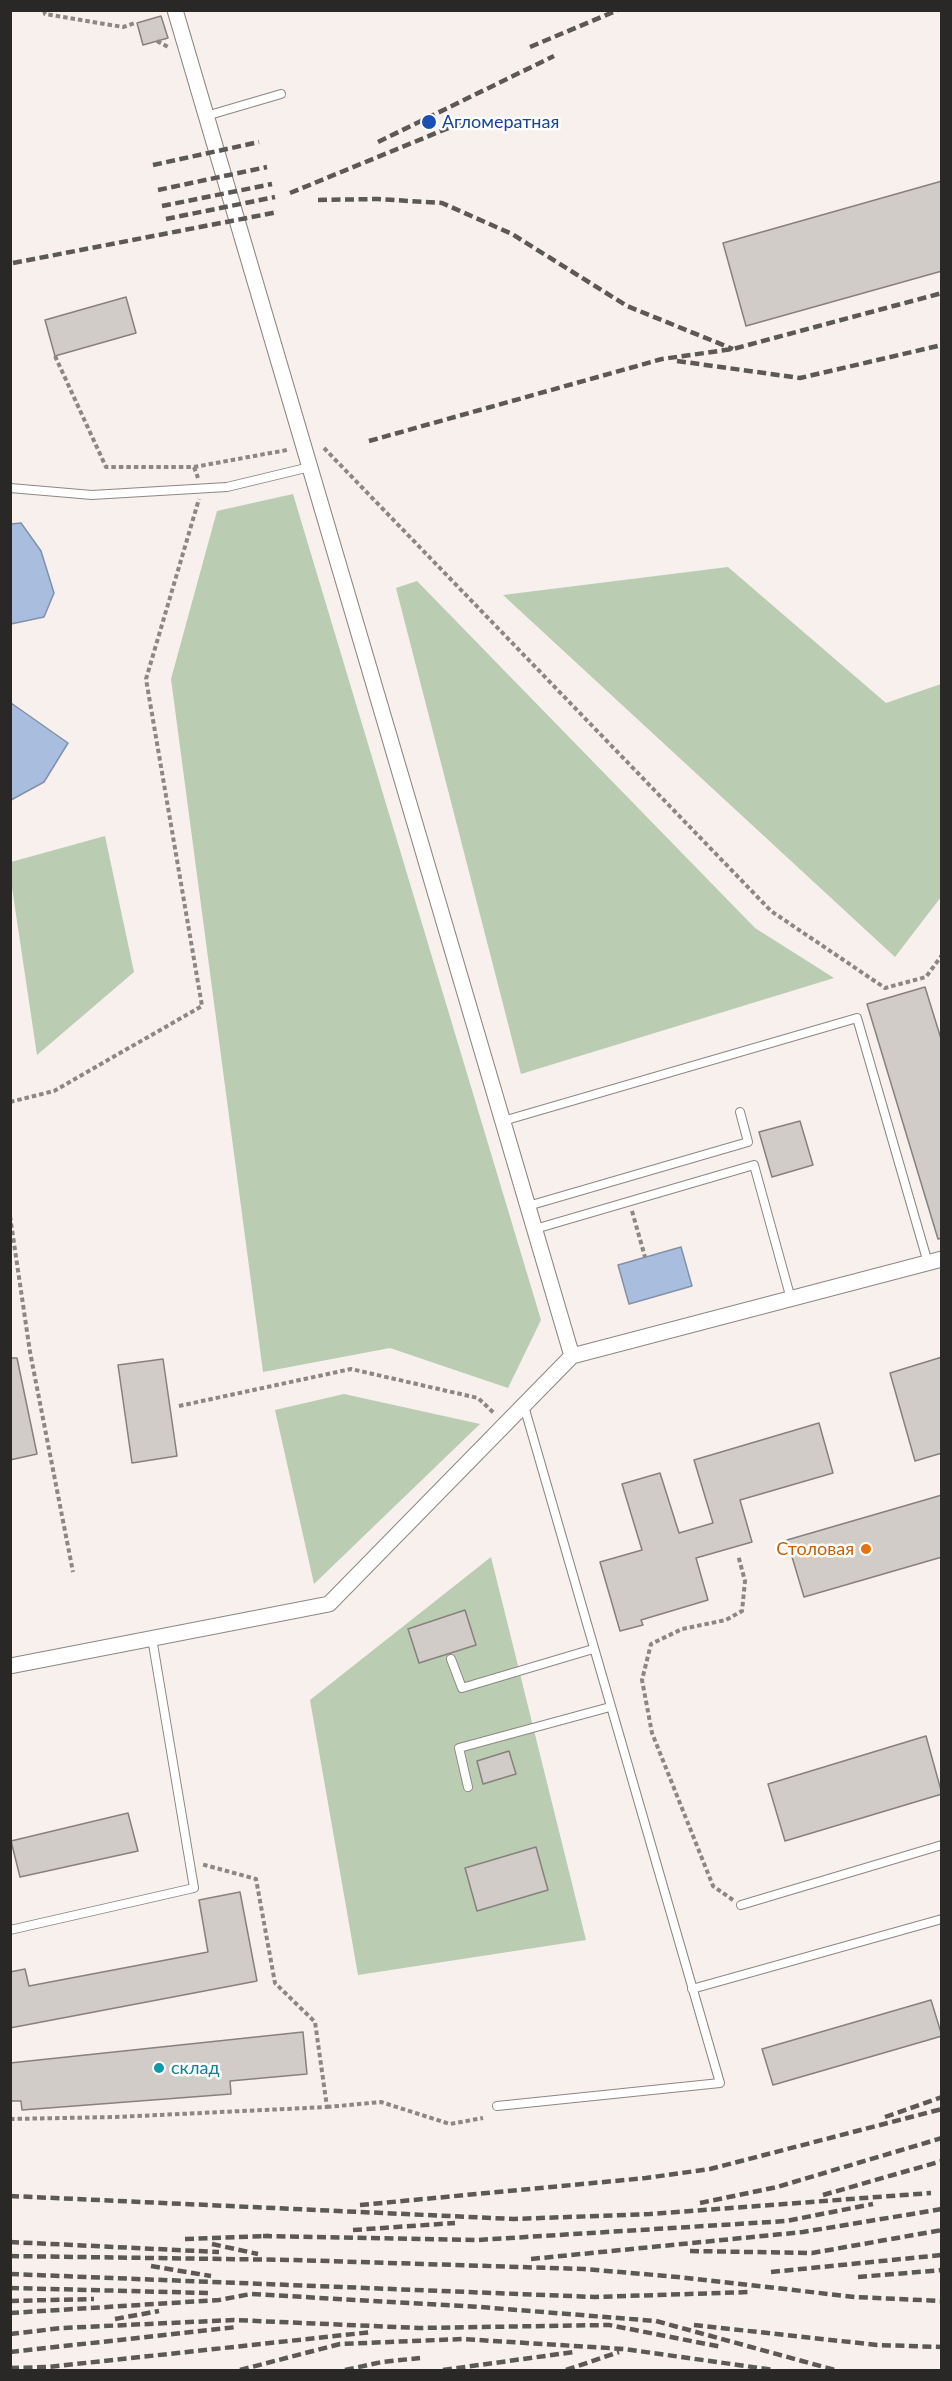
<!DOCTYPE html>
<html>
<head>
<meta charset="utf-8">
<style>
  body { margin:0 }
  #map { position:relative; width:952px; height:2381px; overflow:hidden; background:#f7f0ec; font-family:Lato,sans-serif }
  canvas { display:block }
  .frame { position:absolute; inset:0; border:12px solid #2a2826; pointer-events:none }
</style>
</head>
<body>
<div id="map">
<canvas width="952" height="2381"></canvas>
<div class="frame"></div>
</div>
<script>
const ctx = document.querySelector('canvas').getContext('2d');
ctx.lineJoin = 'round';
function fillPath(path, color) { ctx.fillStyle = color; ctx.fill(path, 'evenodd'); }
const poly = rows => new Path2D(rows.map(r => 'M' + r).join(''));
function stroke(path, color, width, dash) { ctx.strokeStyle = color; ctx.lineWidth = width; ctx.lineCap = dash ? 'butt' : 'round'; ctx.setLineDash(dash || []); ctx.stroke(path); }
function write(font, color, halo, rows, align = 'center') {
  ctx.font = font + ' Lato,sans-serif'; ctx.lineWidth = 5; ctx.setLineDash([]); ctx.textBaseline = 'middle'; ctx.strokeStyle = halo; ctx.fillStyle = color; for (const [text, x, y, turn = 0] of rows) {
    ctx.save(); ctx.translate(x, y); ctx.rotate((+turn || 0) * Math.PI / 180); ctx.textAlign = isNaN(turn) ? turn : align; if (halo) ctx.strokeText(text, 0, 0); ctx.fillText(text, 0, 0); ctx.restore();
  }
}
fillPath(poly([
  [293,494,541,1320,508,1388,390,1348,263,1372,171,679,217,511],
  [728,567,886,703,941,684,941,897,895,957,503,595],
  [417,581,755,928,834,978,521,1074,396,588],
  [105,836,134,972,37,1055,11,881,11,862],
  [344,1394,480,1424,314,1584,275,1410],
  [491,1557,586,1940,358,1975,310,1700]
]), '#baccb2');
const water = poly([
  [21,523,41,551,54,593,44,617,11,624,11,524,21,523],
  [11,703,68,743,44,782,11,800,11,703],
  [681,1247,692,1286,629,1304,618,1265,681,1247]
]);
fillPath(water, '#a9bede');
stroke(water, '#8391a7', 1.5);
const building = poly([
  [161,16,168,38,143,45,137,23,161,16],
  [942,181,942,271,746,326,723,243,942,181],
  [126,297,136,333,55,356,45,320,126,297],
  [925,987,942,1042,942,1238,938,1239,867,1004,925,987],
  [800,1121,813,1165,772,1177,759,1132,800,1121],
  [942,1357,942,1453,915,1461,890,1373,942,1357],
  [10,1358,17,1358,37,1454,10,1460,10,1358],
  [163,1359,177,1456,132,1463,118,1365,163,1359],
  [819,1423,833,1473,740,1500,752,1542,696,1558,708,1600,641,1620,643,1625,620,1631,600,1562,642,1550,622,1484,660,1473,679,1533,713,1523,694,1460,819,1423],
  [942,1495,942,1557,804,1597,787,1540,942,1495],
  [465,1610,476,1645,419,1663,408,1629,465,1610],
  [926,1736,942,1794,785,1841,768,1784,926,1736],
  [509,1751,516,1774,483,1784,477,1761,509,1751],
  [128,1813,138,1851,20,1877,11,1841,128,1813],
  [536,1847,548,1890,477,1911,465,1868,536,1847],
  [240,1892,257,1981,10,2028,10,1972,25,1969,29,1986,208,1952,199,1900,240,1892],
  [931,2000,942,2036,773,2085,762,2049,931,2000],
  [303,2032,307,2074,230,2081,231,2094,22,2110,21,2101,10,2101,10,2063,303,2032]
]);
fillPath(building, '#d2ccc8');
stroke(building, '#87817e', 1.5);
const lane = poly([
  [206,116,281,94],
  [10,488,92,495,227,487,310,467],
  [503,1121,857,1018,928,1263],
  [528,1206,748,1142,740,1112],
  [535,1229,754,1165,791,1299],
  [451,1659,462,1688,593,1649],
  [468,1787,459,1748,610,1707],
  [741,1905,942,1845],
  [10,1930,194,1888,152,1638],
  [692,1989,942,1919],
  [497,2106,720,2083,524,1406]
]);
const street = poly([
  [175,10,572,1356],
  [10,1666,329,1604,572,1356,942,1259]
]);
stroke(lane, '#8d8783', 10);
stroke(street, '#8d8783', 17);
stroke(poly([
  [44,10,45,14,123,27,135,23],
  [157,41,170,48],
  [55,356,106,467,194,467,287,450],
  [324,448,771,911,885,988,926,977,942,955],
  [194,467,198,478],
  [10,1102,54,1091,202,1006,146,679,199,499],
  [632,1211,645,1257],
  [10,1216,30,1352,73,1572],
  [179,1406,351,1369,478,1398,495,1414],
  [733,1900,713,1886,652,1733,642,1680,651,1644,682,1629,726,1620,742,1611,745,1581,738,1555],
  [327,2107,381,2102,450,2124,483,2118],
  [10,2119,116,2117,327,2107,315,2022,275,1983,256,1879,201,1864]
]), '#8c8784', 4, [4.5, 3]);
stroke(lane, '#fff', 8);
stroke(street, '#fff', 15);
stroke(poly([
  [530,47,618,10],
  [378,142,554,56],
  [153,165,259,142],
  [158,190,267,167],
  [290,193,463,122],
  [318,200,377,199,442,203,512,234,627,306,733,349],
  [162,206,272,184],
  [166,219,275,197],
  [13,263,278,212],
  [677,361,800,378,942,345],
  [369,441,662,359,733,349,942,293],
  [885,2117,942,2097],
  [823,2195,942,2161],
  [10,2196,514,2219,650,2214,931,2193],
  [700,2203,777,2187,942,2138],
  [360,2205,646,2178,710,2169,942,2109],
  [353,2230,455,2223],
  [263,2236,477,2240,786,2221,873,2204],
  [185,2239,269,2236],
  [10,2242,219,2252],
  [212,2244,258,2254],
  [690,2251,812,2253,942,2230],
  [10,2256,294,2260,584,2269,678,2277,855,2297,942,2301],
  [531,2259,803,2232,942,2209],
  [151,2266,211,2276],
  [771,2272,942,2255],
  [10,2274,595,2297,751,2292],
  [858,2277,942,2270],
  [10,2288,208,2293],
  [10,2301,94,2299],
  [10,2313,219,2300,251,2294,480,2307,656,2321,835,2370],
  [115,2319,159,2311],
  [694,2325,877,2345,942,2347],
  [10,2334,62,2328,234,2320,419,2328,609,2325,722,2347],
  [10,2352,237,2327],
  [10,2368,48,2367,372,2332],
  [240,2370,340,2344,462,2339,624,2349,774,2370],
  [345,2370,382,2362,420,2358],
  [443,2370,574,2352],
  [566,2370,619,2352]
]), '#5c5856', 4.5, [9, 4.5]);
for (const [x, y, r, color] of [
  [429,122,8,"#1a4fb4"],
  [866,1549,6,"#e8710a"],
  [159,2068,6,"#0f9aa8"]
]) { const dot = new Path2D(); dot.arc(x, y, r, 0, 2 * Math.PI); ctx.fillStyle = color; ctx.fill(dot); stroke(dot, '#fff', 2); }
write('18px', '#164399', '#fff', [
  ["Агломератная",442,122]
], 'left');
write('18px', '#c56008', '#fff', [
  ["Столовая",854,1549]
], 'right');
write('18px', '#0d838f', '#fff', [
  ["склад",171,2068]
], 'left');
</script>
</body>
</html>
